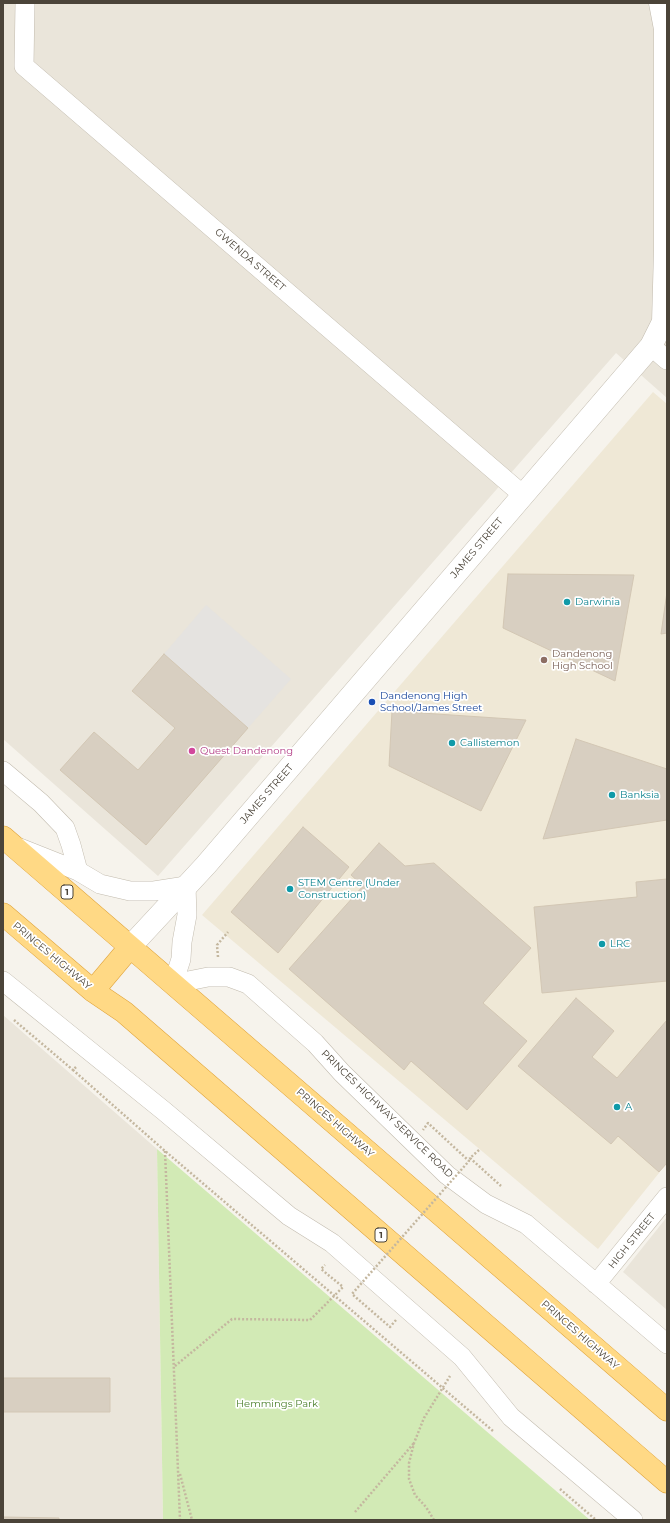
<!DOCTYPE html>
<html>
<head>
<meta charset="utf-8">
<style>
  body { margin:0 }
  #map { position:relative; width:670px; height:1523px; overflow:hidden; background:#f6f3ec; font-family:Montserrat,sans-serif }
  canvas { display:block }
  .frame { position:absolute; inset:0; border:4px solid #4b4439; pointer-events:none }
</style>
</head>
<body>
<div id="map">
<canvas width="670" height="1523"></canvas>
<div class="frame"></div>
</div>
<script>
const ctx = document.querySelector('canvas').getContext('2d');
ctx.lineJoin = 'round';
function fillPath(path, color) { ctx.fillStyle = color; ctx.fill(path, 'evenodd'); }
const poly = rows => new Path2D(rows.map(r => 'M' + r).join(''));
function stroke(path, color, width, dash) { ctx.strokeStyle = color; ctx.lineWidth = width; ctx.lineCap = dash ? 'butt' : 'round'; ctx.setLineDash(dash || []); ctx.stroke(path); }
function write(font, color, halo, rows, align = 'center') {
  ctx.font = font + ' Montserrat,sans-serif'; ctx.lineWidth = 3.5; ctx.setLineDash([]); ctx.textBaseline = 'middle'; ctx.strokeStyle = halo; ctx.fillStyle = color; for (const [text, x, y, turn = 0] of rows) {
    ctx.save(); ctx.translate(x, y); ctx.rotate((+turn || 0) * Math.PI / 180); ctx.textAlign = isNaN(turn) ? turn : align; if (halo) ctx.strokeText(text, 0, 0); ctx.fillText(text, 0, 0); ctx.restore();
  }
}
fillPath(poly([
  [3,3,667,3,667,398,616,353,158,876,3,739],
  [3,1015,157,1149,163,1520,3,1520],
  [667,1217,667,1310,623,1272]
]), '#eae5da');
fillPath(poly([
  [653,392,667,404,667,1163,598,1249,202,915]
]), '#efe8d6');
fillPath(poly([
  [157,1149,590,1520,163,1520]
]), '#d2eab5');
fillPath(poly([
  [206,605,291,679,248,728,164,654]
]), '#e5e3e0');
const building = poly([
  [508,574,634,575,615,681,503,628,508,574],
  [667,592,667,633,661,634,667,592],
  [164,654,248,728,146,845,60,770,94,732,138,770,175,728,132,691,164,654],
  [392,711,526,720,481,811,389,766,392,711],
  [576,739,667,769,667,820,543,839,576,739],
  [303,827,349,867,278,953,231,912,303,827],
  [379,843,405,866,434,863,531,948,483,1003,527,1041,467,1110,411,1061,404,1070,289,969,363,886,351,875,379,843],
  [667,879,667,981,542,993,534,907,637,897,636,882,667,879],
  [576,998,614,1031,592,1057,617,1078,667,1020,667,1163,659,1172,618,1136,611,1144,518,1066,576,998],
  [3,1378,110,1378,110,1412,3,1412,3,1378],
  [3,1517,59,1518,59,1520,3,1520,3,1517]
]);
fillPath(building, '#d8cfc1');
stroke(building, '#d3c7b4', 1);
const minor = poly([
  [25,3,24,66,523,495],
  [651,346,667,360],
  [3,771,41,803,65,828,71,845,78,871,100,884,130,891,154,891,186,886,187,915,182,942,181,959,173,984],
  [20,848,78,871],
  [3,981,164,1111,289,1216,332,1243,462,1357,511,1417,633,1520],
  [173,984,208,977,229,977,248,984,315,1043,342,1073,447,1175,486,1204,526,1224,667,1344],
  [596,1284,667,1197]
]);
const tertiary = poly([
  [130,947,206,865,651,346,663,322,665,250,665,29,660,3]
]);
const trunk = poly([
  [3,837,667,1410],
  [3,914,93,991,124,1012,667,1482],
  [93,991,130,947]
]);
stroke(minor, '#c2bbae', 20);
stroke(tertiary, '#c2bbae', 23);
stroke(trunk, '#e0a43c', 23);
stroke(poly([
  [218,957,217,945,228,932],
  [14,1020,73,1070],
  [76,1067,73,1070,165,1151,493,1431],
  [479,1150,470,1158,501,1186],
  [165,1151,180,1520],
  [175,1366,232,1319,310,1320,343,1287,321,1269,325,1265],
  [180,1474,192,1520],
  [560,1489,596,1520],
  [355,1512,414,1443],
  [434,1520,426,1507,415,1495,409,1479,409,1463,414,1443,424,1418,450,1376]
]), '#c4b79f', 2.5, [2, 2]);
stroke(minor, '#fff', 19);
stroke(tertiary, '#fff', 22);
stroke(trunk, '#ffd985', 22);
stroke(poly([
  [396,1320,390,1327,352,1294,469,1161,428,1123,423,1130]
]), '#c4b79f', 2.5, [2, 2]);
for (const [x, y, r, color] of [
  [567,602,4,"#0f9aa8"],
  [544,660,4,"#8d6e63"],
  [372,702,4,"#1a4fb4"],
  [452,743,4,"#0f9aa8"],
  [192,751,4,"#d1479c"],
  [612,795,4,"#0f9aa8"],
  [290,889,4,"#0f9aa8"],
  [602,944,4,"#0f9aa8"],
  [617,1107,4,"#0f9aa8"]
]) { const dot = new Path2D(); dot.arc(x, y, r, 0, 2 * Math.PI); ctx.fillStyle = color; ctx.fill(dot); stroke(dot, '#fff', 1.5); }
for (const [x, y, w] of [
  [67,892,12],
  [381,1235,12]
]) { const box = new Path2D(); box.roundRect(x - w / 2, y - 7, w, 14, 3); ctx.fillStyle = '#fff'; ctx.fill(box); stroke(box, '#4b4439', 1); }
write('bold 9px', '#4b4439', null, [
  ["1",67,892],
  ["1",381,1235]
]);
write('10px', '#4b4439', '#fff', [
  ["GWENDA STREET",250,260,41],
  ["JAMES STREET",477,548,-50],
  ["JAMES STREET",267,794,-49],
  ["PRINCES HIGHWAY",52,956,40],
  ["PRINCES HIGHWAY SERVICE ROAD",387,1114,44],
  ["PRINCES HIGHWAY",335,1123,41],
  ["HIGH STREET",632,1241,-51],
  ["PRINCES HIGHWAY",580,1335,41]
]);
write('10px', '#0d838f', '#fff', [
  ["Darwinia",575,602],
  ["Callistemon",460,743],
  ["Banksia",620,795],
  ["STEM Centre (Under",298,883],
  ["Construction)",298,895],
  ["LRC",610,944],
  ["A",625,1107]
], 'left');
write('10px', '#785e54', '#fff', [
  ["Dandenong",552,654],
  ["High School",552,666]
], 'left');
write('10px', '#164399', '#fff', [
  ["Dandenong High",380,696],
  ["School/James Street",380,708]
], 'left');
write('10px', '#b23c85', '#fff', [
  ["Quest Dandenong",200,751]
], 'left');
write('10px', '#4a7f2a', '#fff', [
  ["Hemmings Park",277,1404]
]);
</script>
</body>
</html>
